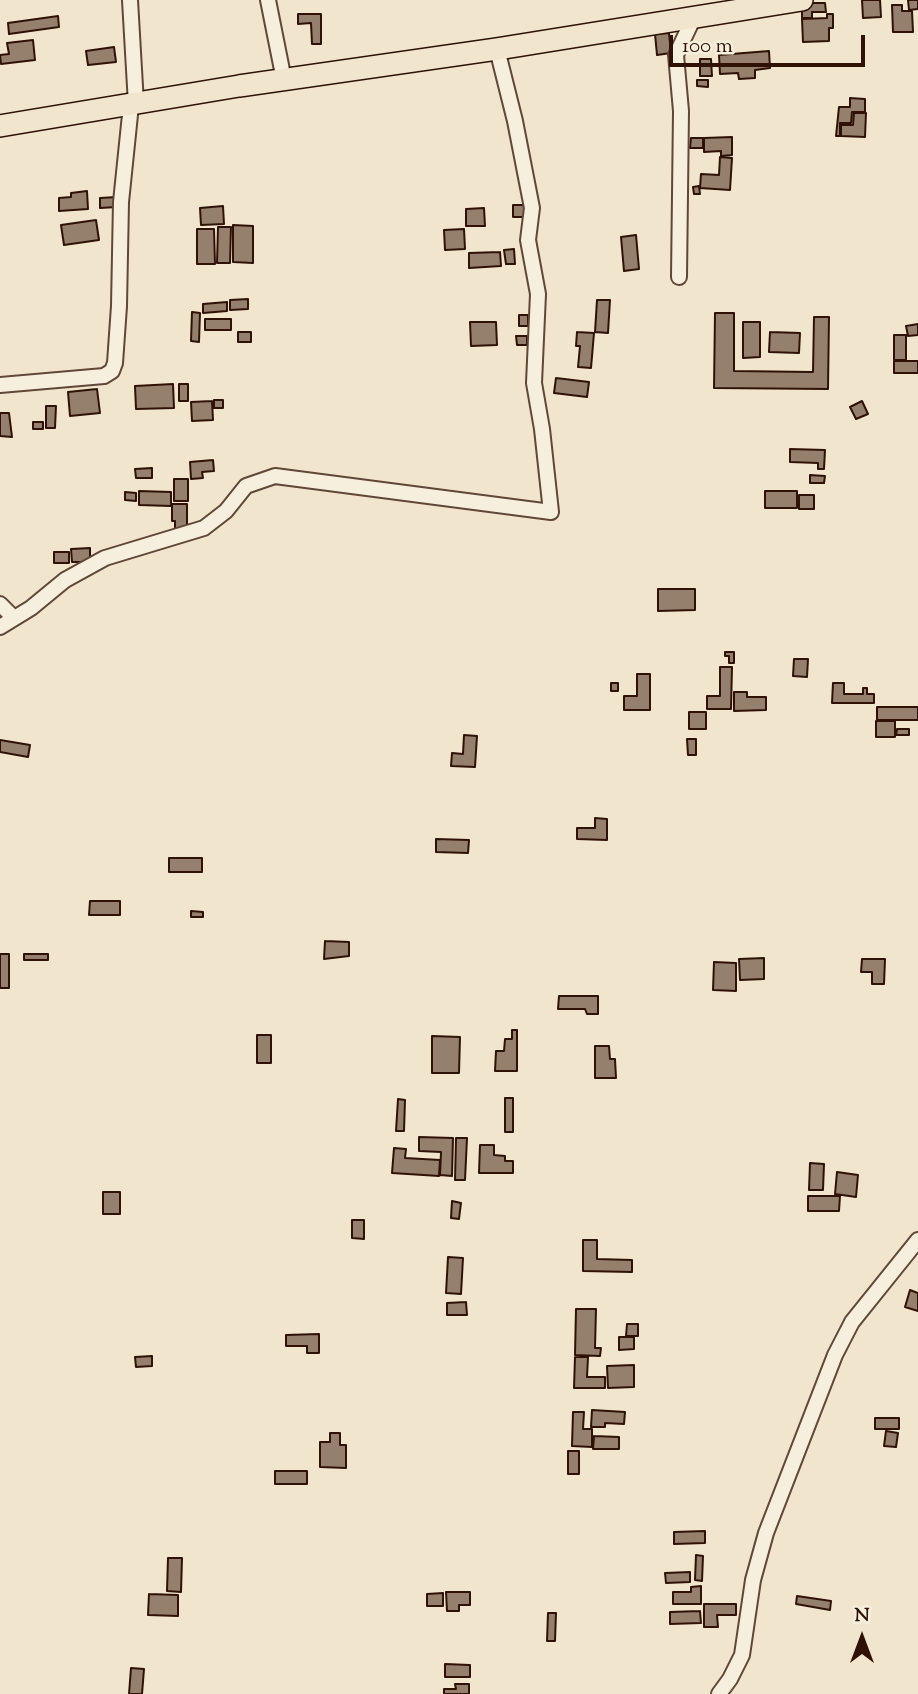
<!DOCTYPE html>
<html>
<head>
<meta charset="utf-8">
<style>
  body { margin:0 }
  #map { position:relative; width:918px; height:1694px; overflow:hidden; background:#f1e6cd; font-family:"Sorts Mill Goudy",serif }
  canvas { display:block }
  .north { position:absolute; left:827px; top:1603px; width:70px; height:70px; -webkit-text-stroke:5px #f6efde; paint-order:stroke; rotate:0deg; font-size:19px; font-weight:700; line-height:28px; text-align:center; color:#2f1205 }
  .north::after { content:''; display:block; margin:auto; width:24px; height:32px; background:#2f1205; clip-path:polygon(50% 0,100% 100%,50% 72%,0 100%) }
  .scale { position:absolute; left:669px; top:35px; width:196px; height:32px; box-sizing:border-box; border:4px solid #2f1205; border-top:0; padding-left:9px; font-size:21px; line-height:24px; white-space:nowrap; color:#2f1205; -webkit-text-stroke:5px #f6efde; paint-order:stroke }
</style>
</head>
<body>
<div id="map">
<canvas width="918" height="1694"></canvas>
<div class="north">N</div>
<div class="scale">100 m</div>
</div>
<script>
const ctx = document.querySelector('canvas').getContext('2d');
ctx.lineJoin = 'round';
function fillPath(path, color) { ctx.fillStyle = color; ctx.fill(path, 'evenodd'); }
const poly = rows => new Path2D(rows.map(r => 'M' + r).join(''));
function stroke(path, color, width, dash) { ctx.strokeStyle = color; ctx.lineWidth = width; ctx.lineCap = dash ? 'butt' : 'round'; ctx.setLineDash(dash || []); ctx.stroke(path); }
const building = poly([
  [862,0,880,0,881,17,863,18,862,0],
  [908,0,918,0,918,9,909,10,908,0],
  [802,3,825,3,826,12,812,12,812,18,802,18,802,3],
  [892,5,902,5,902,11,912,11,913,32,893,32,892,5],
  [298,14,321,14,321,44,312,44,311,23,298,24,298,14],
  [827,14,833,14,833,28,829,28,829,41,803,42,802,19,827,18,827,14],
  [58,16,59,27,9,34,8,23,58,16],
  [669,33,671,53,657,55,655,34,669,33],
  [33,40,35,60,1,64,0,55,9,54,7,43,33,40],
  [114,47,116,62,88,65,86,51,114,47],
  [769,51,770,68,755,70,755,78,739,79,738,73,720,74,719,55,769,51],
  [700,59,711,59,712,76,700,76,700,59],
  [697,80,708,80,708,87,697,86,697,80],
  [850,98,865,99,865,112,852,112,851,123,840,123,840,136,836,136,839,107,850,107,850,98],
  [854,113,866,113,865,137,841,136,841,125,853,125,854,113],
  [732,137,732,155,721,156,721,151,704,152,704,138,732,137],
  [691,138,703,138,703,148,690,148,691,138],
  [720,157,732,158,730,190,700,188,701,174,719,175,720,157],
  [699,186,700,194,694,194,693,187,699,186],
  [87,191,88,209,59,211,59,198,71,197,71,193,87,191],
  [117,197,117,207,100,208,100,198,117,197],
  [513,205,528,205,528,217,513,217,513,205],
  [223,206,224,224,201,225,200,208,223,206],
  [484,208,485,226,466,226,466,209,484,208],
  [96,220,99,240,64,245,61,225,96,220],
  [233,225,253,226,253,263,233,262,233,225],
  [218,227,231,227,230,263,217,263,218,227],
  [197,229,214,229,215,264,197,264,197,229],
  [464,229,465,249,445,250,444,230,464,229],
  [636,235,639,269,624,271,621,237,636,235],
  [514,249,515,264,506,264,504,250,514,249],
  [500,252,501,266,469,268,469,253,500,252],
  [248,299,248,309,230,310,230,300,248,299],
  [597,300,610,300,608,333,595,332,597,300],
  [227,302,227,311,203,313,203,304,227,302],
  [192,312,200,313,199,342,191,341,192,312],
  [715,313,734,313,734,371,813,372,814,317,829,317,828,389,714,388,715,313],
  [519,315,528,315,528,326,519,326,519,315],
  [205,319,231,319,231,330,205,330,205,319],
  [470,322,496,322,497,345,471,346,470,322],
  [743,322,760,322,760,357,743,358,743,322],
  [918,324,918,335,908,336,906,326,918,324],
  [238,332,251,332,251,342,238,342,238,332],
  [577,332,594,333,591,368,578,367,580,346,576,346,577,332],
  [770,332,800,333,799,353,769,352,770,332],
  [894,335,906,335,906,360,894,360,894,335],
  [516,336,527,336,527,345,517,345,516,336],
  [894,361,918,361,918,373,894,373,894,361],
  [556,378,589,382,587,397,554,393,556,378],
  [173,384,174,408,136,409,135,386,173,384],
  [179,384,188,384,188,401,179,401,179,384],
  [97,389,100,413,70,416,68,392,97,389],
  [214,400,223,400,223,408,214,408,214,400],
  [212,401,213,420,192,421,191,402,212,401],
  [862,401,868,414,856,419,850,407,862,401],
  [46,406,56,406,55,428,46,428,46,406],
  [0,413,9,413,12,437,0,436,0,413],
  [33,422,43,422,43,429,33,429,33,422],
  [790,449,825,450,824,469,818,469,818,463,790,462,790,449],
  [213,460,214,471,202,472,203,478,191,479,190,462,213,460],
  [152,468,152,478,136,478,135,469,152,468],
  [810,475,825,476,824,483,810,483,810,475],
  [174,479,188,479,188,501,174,501,174,479],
  [139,491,171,492,171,506,139,505,139,491],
  [765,491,797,491,797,508,765,508,765,491],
  [125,492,136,493,136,501,125,500,125,492],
  [799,495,814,495,814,509,799,509,799,495],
  [172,504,187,504,187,530,175,530,175,521,172,521,172,504],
  [90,548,90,562,72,562,71,549,90,548],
  [54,552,69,552,69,563,54,563,54,552],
  [658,589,695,589,695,610,658,611,658,589],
  [725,652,734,652,734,663,729,663,729,656,725,656,725,652],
  [794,659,808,659,807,677,793,676,794,659],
  [720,667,732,667,731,709,707,709,707,696,720,696,720,667],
  [637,674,650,674,650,710,624,710,624,696,637,696,637,674],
  [611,683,618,683,618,691,611,691,611,683],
  [833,683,844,683,844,694,863,694,863,688,867,688,867,694,874,694,874,703,832,703,833,683],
  [734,692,747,692,747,697,766,697,766,710,734,711,734,692],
  [877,707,918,707,918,720,877,720,877,707],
  [689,712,706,712,706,729,689,729,689,712],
  [876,721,895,721,895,737,876,737,876,721],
  [897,729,909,729,909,735,896,735,897,729],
  [464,735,477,736,475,767,451,766,452,753,463,754,464,735],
  [687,739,696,739,696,755,688,755,687,739],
  [0,740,30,745,28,757,0,752,0,740],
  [595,818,607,819,607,840,577,839,577,828,595,828,595,818],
  [436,839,469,840,468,853,436,852,436,839],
  [169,858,202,858,202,872,169,872,169,858],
  [90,901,120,901,120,915,89,915,90,901],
  [191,911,203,912,203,917,191,917,191,911],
  [325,941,349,942,349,956,324,959,325,941],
  [0,954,9,954,9,988,0,988,0,954],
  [24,954,48,954,48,960,24,960,24,954],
  [764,958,764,979,740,980,739,959,764,958],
  [862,959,885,959,884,984,872,984,872,972,861,972,862,959],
  [714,962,736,963,736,991,713,990,714,962],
  [559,996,598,996,598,1014,587,1014,585,1009,558,1009,559,996],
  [512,1030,517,1030,517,1071,495,1071,496,1051,504,1051,505,1039,512,1039,512,1030],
  [257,1035,271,1035,271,1063,257,1063,257,1035],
  [432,1036,460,1037,459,1073,432,1073,432,1036],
  [595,1046,609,1046,610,1059,615,1059,616,1078,595,1078,595,1046],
  [505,1098,513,1098,513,1132,505,1132,505,1098],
  [398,1099,405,1100,404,1131,396,1131,398,1099],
  [419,1137,453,1138,452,1176,440,1175,441,1152,419,1151,419,1137],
  [456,1138,467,1138,465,1180,455,1180,456,1138],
  [480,1145,494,1145,494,1155,505,1156,505,1161,513,1161,513,1173,479,1173,480,1145],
  [394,1148,406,1149,405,1158,440,1160,439,1176,392,1173,394,1148],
  [810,1163,824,1164,823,1190,809,1190,810,1163],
  [837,1172,858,1175,856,1197,835,1194,837,1172],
  [103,1192,120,1192,120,1214,103,1214,103,1192],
  [808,1196,840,1196,839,1211,808,1211,808,1196],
  [452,1201,461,1203,459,1219,451,1218,452,1201],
  [352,1220,364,1220,364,1239,352,1238,352,1220],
  [583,1240,597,1240,597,1259,632,1260,632,1272,583,1271,583,1240],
  [448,1257,463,1258,461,1294,446,1293,448,1257],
  [910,1290,918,1293,918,1311,905,1307,910,1290],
  [466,1302,467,1315,447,1315,447,1303,466,1302],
  [576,1309,596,1309,595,1348,601,1348,600,1356,575,1355,576,1309],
  [627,1324,638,1324,638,1336,626,1336,627,1324],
  [319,1334,319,1353,307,1353,307,1346,286,1346,286,1335,319,1334],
  [619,1337,634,1337,634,1349,619,1350,619,1337],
  [152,1356,152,1366,136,1367,135,1357,152,1356],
  [575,1357,588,1357,587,1377,605,1377,605,1388,574,1388,575,1357],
  [634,1365,634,1387,608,1388,607,1366,634,1365],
  [592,1410,625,1412,624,1424,605,1423,605,1427,591,1427,592,1410],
  [573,1412,584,1412,583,1429,592,1429,592,1447,572,1446,573,1412],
  [875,1418,899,1418,899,1429,875,1429,875,1418],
  [886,1431,898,1433,896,1447,884,1446,886,1431],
  [330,1433,340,1433,340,1445,346,1445,346,1468,320,1467,320,1442,330,1442,330,1433],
  [594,1436,619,1437,619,1449,593,1449,594,1436],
  [568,1451,579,1451,579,1474,568,1474,568,1451],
  [275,1471,307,1471,307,1484,275,1484,275,1471],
  [705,1531,705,1543,674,1544,674,1532,705,1531],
  [696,1555,703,1556,702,1581,695,1580,696,1555],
  [168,1558,182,1558,181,1592,167,1591,168,1558],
  [690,1572,690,1582,666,1583,665,1573,690,1572],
  [701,1586,701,1604,673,1604,673,1592,691,1592,691,1587,701,1586],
  [446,1592,470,1592,470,1605,459,1605,459,1611,447,1611,446,1592],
  [443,1593,443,1606,427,1606,427,1594,443,1593],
  [149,1594,178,1595,178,1616,148,1615,149,1594],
  [797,1596,831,1601,830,1610,796,1604,797,1596],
  [704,1604,736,1604,736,1615,717,1615,718,1627,704,1627,704,1604],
  [700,1611,701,1623,670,1624,670,1612,700,1611],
  [548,1613,556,1613,555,1641,547,1641,548,1613],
  [445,1664,470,1665,470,1677,445,1677,445,1664],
  [131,1668,144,1669,142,1694,129,1694,131,1668],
  [455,1684,469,1684,469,1694,444,1694,444,1689,456,1689,455,1684]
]);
fillPath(building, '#94806d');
stroke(building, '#2f1205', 2);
const street = poly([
  [130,0,136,104],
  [268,0,284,80],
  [679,277,681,111,676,55,694,17],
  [0,385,104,376,112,371,115,363,119,306,121,202,131,105],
  [0,604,14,618],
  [0,627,31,608,65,580,105,558,204,528,226,511,246,486,275,476,551,512,542,429,534,383,538,294,528,240,532,208,515,121,497,49],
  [719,1694,730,1679,742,1655,753,1580,766,1533,835,1355,852,1322,918,1240]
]);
const primary = poly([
  [0,126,239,86,497,49,802,0]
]);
stroke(street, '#604737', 18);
stroke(primary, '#2f1205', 24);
stroke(street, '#f6efde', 14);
stroke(primary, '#f1e6cd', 21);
</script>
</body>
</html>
